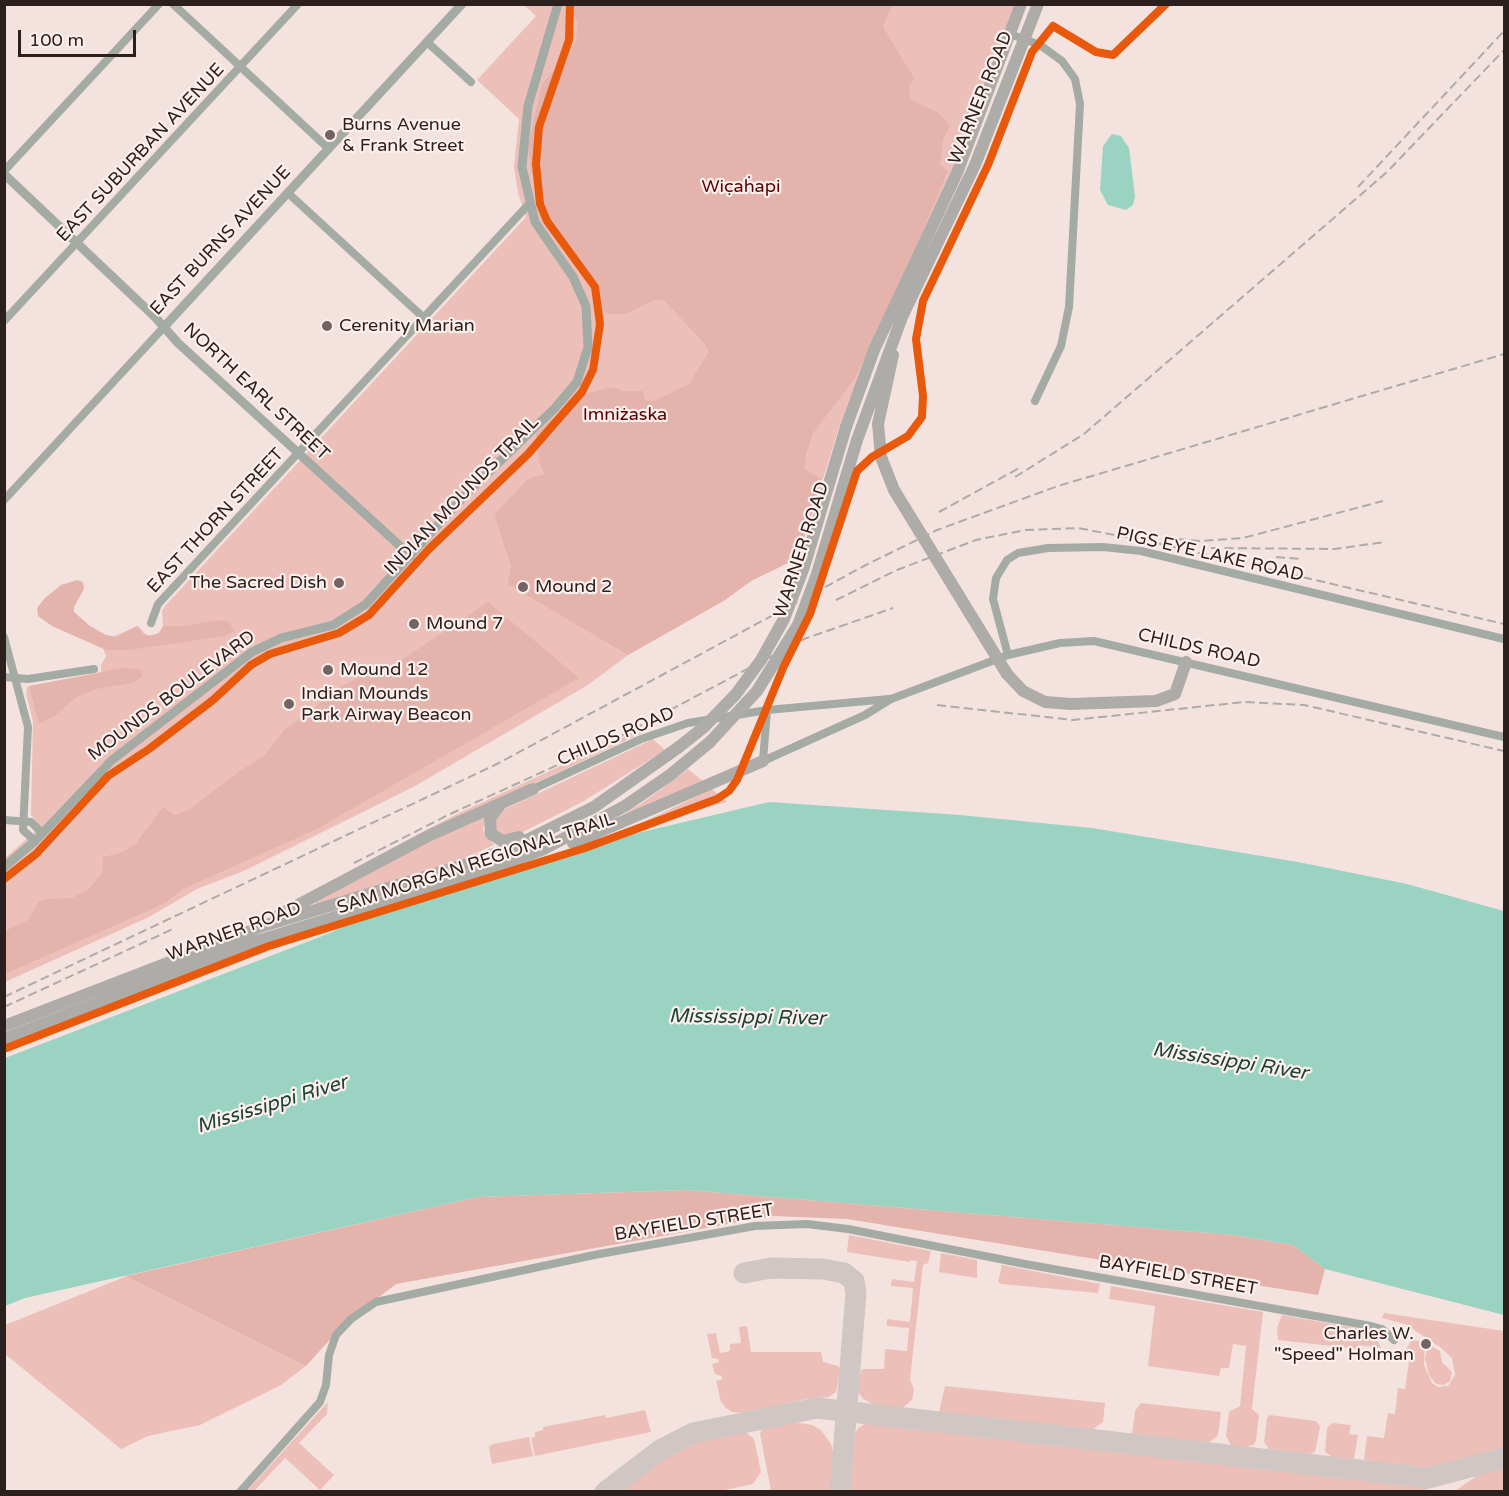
<!DOCTYPE html>
<html>
<head>
<meta charset="utf-8">
<style>
  body { margin:0 }
  #map { position:relative; width:1509px; height:1496px; overflow:hidden; background:#f4e2df; font-family:"Varela Round",sans-serif }
  canvas { display:block }
  .frame { position:absolute; inset:0; border:6px solid #2c201e; pointer-events:none }
  .scale { position:absolute; left:18px; top:30px; width:118px; height:27px; box-sizing:border-box; border:3px solid #2c201e; border-top:0; padding-left:8px; font-size:18px; line-height:21px; white-space:nowrap; color:#2c201e; -webkit-text-stroke:4px #fcefec; paint-order:stroke }
</style>
</head>
<body>
<div id="map">
<canvas width="1509" height="1496"></canvas>
<div class="frame"></div>
<div class="scale">100 m</div>
</div>
<script>
const ctx = document.querySelector('canvas').getContext('2d');
ctx.lineJoin = 'round';
function fillPath(path, color) { ctx.fillStyle = color; ctx.fill(path, 'evenodd'); }
const poly = rows => new Path2D(rows.map(r => 'M' + r).join(''));
function stroke(path, color, width, dash) { ctx.strokeStyle = color; ctx.lineWidth = width; ctx.lineCap = dash ? 'butt' : 'round'; ctx.setLineDash(dash || []); ctx.stroke(path); }
function write(font, color, halo, rows, align = 'center') {
  ctx.font = font + ' "Varela Round",sans-serif'; ctx.lineWidth = 4.5; ctx.setLineDash([]); ctx.textBaseline = 'middle'; ctx.strokeStyle = halo; ctx.fillStyle = color; for (const [text, x, y, turn = 0] of rows) {
    ctx.save(); ctx.translate(x, y); ctx.rotate((+turn || 0) * Math.PI / 180); ctx.textAlign = isNaN(turn) ? turn : align; if (halo) ctx.strokeText(text, 0, 0); ctx.fillText(text, 0, 0); ctx.restore();
  }
}
fillPath(poly([
  [524,5,1017,5,953,171,877,330,839,428,798,558,751,581,725,600,628,655,588,685,415,786,246,870,197,889,149,917,5,982,4,859,40,827,31,815,33,722,26,693,27,687,101,673,101,665,106,656,103,648,112,637,138,626,147,636,159,633,163,626,162,611,165,606,526,217,518,193,514,167,519,119,477,80,536,16],
  [640,729,644,732,361,865,453,816],
  [653,739,665,750,584,801,513,837,508,837,496,830,494,822,501,811],
  [688,769,704,782,620,817,645,801],
  [712,789,727,802,668,817,667,814,635,826],
  [486,814,483,830,494,845,459,861,316,904,314,901,404,852],
  [849,1235,931,1251,928,1263,923,1265,910,1379,914,1390,912,1400,902,1408,873,1404,863,1399,858,1392,857,1382,862,1369,884,1369,885,1349,907,1351,909,1328,887,1326,887,1319,910,1322,913,1288,891,1286,892,1279,914,1282,917,1261,911,1260,910,1262,847,1252],
  [941,1253,977,1260,977,1278,939,1272],
  [1002,1265,1100,1284,1098,1293,1001,1284,998,1282],
  [132,1274,306,1366,281,1385,200,1425,148,1436,121,1449,5,1354,5,1325],
  [1111,1286,1263,1312,1252,1409,1259,1415,1256,1441,1253,1445,1246,1447,1231,1445,1226,1436,1229,1412,1240,1406,1246,1346,1233,1344,1229,1368,1221,1368,1219,1376,1148,1366,1155,1306,1109,1299],
  [1384,1313,1504,1331,1504,1448,1427,1468,1364,1460,1367,1436,1384,1438,1388,1413,1395,1414,1398,1388,1405,1389,1410,1355,1404,1352,1412,1340,1421,1341,1425,1346,1424,1365,1432,1383,1438,1387,1448,1386,1455,1375,1452,1358,1440,1347,1405,1324,1382,1318],
  [1282,1315,1373,1331,1381,1348,1359,1345,1359,1349,1278,1340,1277,1328],
  [747,1326,751,1352,821,1352,823,1362,838,1366,840,1370,836,1392,829,1397,806,1399,746,1413,732,1412,726,1408,721,1402,716,1381,723,1379,721,1376,715,1374,712,1364,719,1362,718,1359,712,1358,707,1334,716,1333,720,1353,730,1351,730,1344,741,1343,739,1327],
  [1428,1344,1440,1351,1442,1362,1452,1372,1450,1381,1444,1385,1436,1384,1429,1375,1425,1358],
  [945,1386,1105,1403,1103,1422,1092,1430,939,1412],
  [328,1402,327,1414,299,1443,334,1475,320,1490,285,1458,254,1491,247,1491],
  [1141,1403,1221,1412,1218,1435,1209,1443,1132,1434,1135,1411],
  [645,1410,651,1432,535,1456,531,1438,535,1437,535,1432,543,1430,543,1427,605,1415,606,1418],
  [1270,1415,1316,1421,1320,1427,1315,1452,1309,1454,1269,1449,1264,1442,1267,1418],
  [793,1422,812,1425,821,1430,831,1444,833,1452,830,1491,771,1491,760,1434,763,1428],
  [868,1422,1428,1486,1428,1489,1421,1492,849,1491,854,1436,858,1428],
  [1332,1423,1351,1425,1349,1434,1358,1435,1354,1459,1333,1457,1325,1452,1327,1428],
  [746,1432,754,1439,761,1472,753,1484,720,1491,621,1491,660,1461,682,1448,704,1440],
  [529,1437,533,1456,492,1464,489,1447,493,1444],
  [1504,1467,1504,1491,1455,1491,1478,1475]
]), '#ecc0b8');
fillPath(poly([
  [567,5,892,5,883,27,914,78,909,88,911,100,939,113,950,126,943,139,940,165,948,171,920,237,855,378,813,433,806,454,805,469,822,480,798,558,751,581,725,600,628,655,508,584,511,566,497,524,495,514,528,479,544,474,539,461,536,434,577,396,612,387,623,391,643,391,645,400,655,401,689,384,709,352,703,342,664,300,654,300,626,314,608,314,601,310,589,273,548,219,531,171,528,146,542,84,567,56,576,40,578,24],
  [77,580,83,582,84,589,74,607,74,612,90,626,106,635,117,637,137,626,143,634,152,636,159,633,163,626,184,626,218,620,229,622,234,631,225,636,129,650,106,650,52,626,38,616,37,608,45,598,61,585],
  [488,602,579,678,317,829,183,889,163,904,5,974,5,931,28,920,39,902,45,899,72,898,88,890,102,873,103,857,120,853,134,846,163,807,175,815,189,810,238,772,263,757,285,729,313,710,329,693,374,669,394,665],
  [123,668,139,669,142,671,142,677,133,683,96,689,77,697,54,716,39,724,29,686],
  [686,1190,1234,1235,1293,1245,1325,1269,1318,1295,847,1219,773,1216,396,1284,345,1323,306,1366,126,1276,478,1197]
]), '#e4b3ab');
fillPath(poly([
  [1112,134,1121,136,1129,148,1135,196,1133,205,1126,210,1108,205,1100,190,1103,146],
  [769,802,960,815,1092,828,1298,862,1407,884,1504,911,1504,1315,1325,1269,1293,1245,1234,1235,686,1190,478,1197,25,1298,5,1306,5,1058,330,933,348,924,569,856,621,837]
]), '#9bd3c2');
stroke(poly([
  [744,1273,771,1268,823,1269,844,1273,854,1281,856,1293,840,1492],
  [605,1492,660,1450,693,1433,817,1408,1428,1478,1504,1458]
]), '#d0c6c4', 21);
stroke(poly([
  [173,4,329,149],
  [1010,34,1040,45,1062,61,1075,79,1080,104,1069,307,1061,346,1035,401],
  [427,42,471,82],
  [4,171,159,4],
  [288,193,424,318],
  [4,321,298,4],
  [4,500,164,327],
  [151,623,158,604,529,204],
  [4,637,28,727,23,830,35,841],
  [1008,655,993,599,996,578,1007,560,1018,553,1048,548,1103,547,1141,551,1504,639],
  [4,677,28,679,94,669],
  [767,710,763,761,865,715,891,699,1008,655,1060,643,1094,641,1504,737],
  [533,789,641,739,688,723,767,710,889,699],
  [4,820,31,822,42,833],
  [240,1492,320,1402,326,1385,329,1355,336,1335,351,1319,376,1302,594,1255,755,1226,807,1224,848,1229,1025,1264,1371,1326,1382,1329,1394,1340]
]), '#a4aba5', 8);
stroke(poly([
  [4,174,155,317,178,343,411,556],
  [164,327,462,4],
  [4,867,35,841,112,760,252,652,281,638,333,625,366,604,467,493,555,408,577,382,588,347,586,306,573,277,535,222,522,167,528,106,558,4]
]), '#a4aba5', 9);
stroke(poly([
  [878,424,893,355],
  [846,427,874,350,957,173,1021,4],
  [857,440,902,317,975,165,1038,4],
  [1007,674,1023,691,1045,702,1071,704,1156,701,1175,694,1186,662],
  [500,805,490,818,491,834,503,841,519,837],
  [573,843,763,761],
  [279,915,428,836,533,789],
  [4,1026,263,926,464,865,515,846,594,807,679,747],
  [4,1039,251,943,491,869,542,850,625,806,670,775,710,742]
]), '#aeaca8', 12);
stroke(poly([
  [1358,187,1504,31],
  [1015,477,1084,434,1387,172,1504,50],
  [939,512,1021,467],
  [1164,538,1200,541,1243,538,1383,501],
  [1211,548,1335,549,1385,542],
  [1276,557,1303,559],
  [836,600,897,570,976,540,1025,530,1078,528,1152,542,1504,624],
  [937,705,1073,720,1244,702,1304,705,1504,751],
  [354,863,448,815,619,737,804,639,893,608],
  [4,997,497,764,864,566,937,530,1058,486,1504,354],
  [4,1007,175,928]
]), '#adaba8', 2, [9, 4.5]);
stroke(poly([
  [878,424,881,457,894,490,1007,674],
  [710,742,757,691,798,625,817,574,857,440],
  [679,747,704,727,736,694,761,660,784,619,804,567,846,427]
]), '#aeaca8', 12);
stroke(poly([
  [1053,26,1096,52,1113,55,1166,4],
  [4,879,36,854,108,776,149,749,213,700,251,665,270,654,339,633,369,615,429,549,528,454,582,392,593,370,600,324,595,287,547,221,540,204,536,164,539,127,569,40,570,4],
  [4,1049,269,946,585,848,717,799,729,791,737,780,783,668,810,614,857,471,872,457,908,436,922,417,923,396,916,339,923,301,988,165,1032,52,1053,26]
]), '#e8590c', 8);
for (const [x, y, r, color] of [
  [330,135,6,"#726462"],
  [327,326,6,"#726462"],
  [339,583,6,"#726462"],
  [523,587,6,"#726462"],
  [414,624,6,"#726462"],
  [328,670,6,"#726462"],
  [289,704,6,"#726462"],
  [1426,1344,6,"#726462"]
]) { const dot = new Path2D(); dot.arc(x, y, r, 0, 2 * Math.PI); ctx.fillStyle = color; ctx.fill(dot); stroke(dot, '#fcefec', 2); }
write('18px', '#2c201e', '#fcefec', [
  ["WARNER ROAD",981,98,-68],
  ["EAST SUBURBAN AVENUE",141,153,-47],
  ["EAST BURNS AVENUE",221,241,-47],
  ["NORTH EARL STREET",256,392,43],
  ["INDIAN MOUNDS TRAIL",462,496,-46],
  ["EAST THORN STREET",216,521,-47],
  ["WARNER ROAD",802,550,-72],
  ["PIGS EYE LAKE ROAD",1210,555,13],
  ["CHILDS ROAD",1199,649,13],
  ["MOUNDS BOULEVARD",172,696,-37],
  ["CHILDS ROAD",616,737,-23],
  ["SAM MORGAN REGIONAL TRAIL",476,864,-18],
  ["WARNER ROAD",234,932,-20],
  ["BAYFIELD STREET",694,1223,-9],
  ["BAYFIELD STREET",1178,1276,10]
]);
write('18px', '#2c201e', '#fcefec', [
  ["Burns Avenue",342,125],
  ["& Frank Street",342,146],
  ["Cerenity Marian",339,326],
  ["The Sacred Dish",327,583,"right"],
  ["Mound 2",535,587],
  ["Mound 7",426,624],
  ["Mound 12",340,670],
  ["Indian Mounds",301,694],
  ["Park Airway Beacon",301,715],
  ["Charles W.",1414,1334,"right"],
  ["\"Speed\" Holman",1414,1355,"right"]
], 'left');
write('18px', '#5b0000', '#fcefec', [
  ["Wic̣aḣapi",741,187],
  ["Imniżaska",625,415]
]);
write('italic 20px', '#1b4339', '#fcefec', [
  ["Mississippi River",747,1018,1],
  ["Mississippi River",1230,1062,9],
  ["Mississippi River",272,1105,-17]
]);
</script>
</body>
</html>
